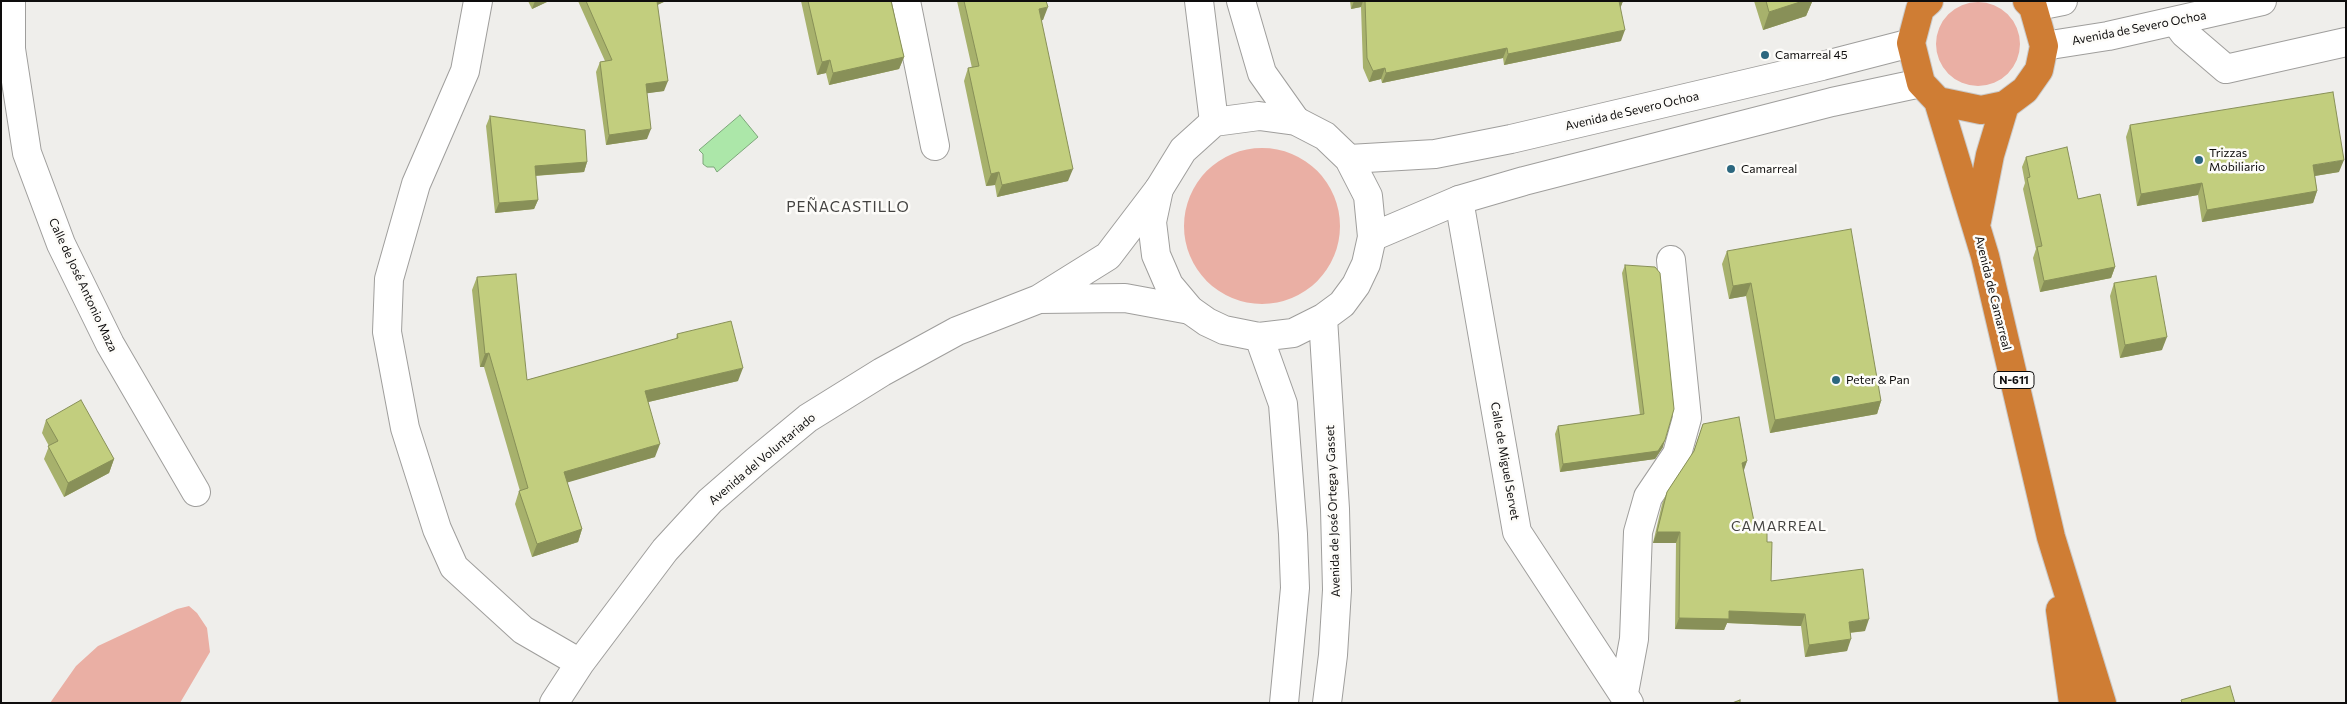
<!DOCTYPE html>
<html>
<head>
<meta charset="utf-8">
<style>
  body { margin:0 }
  #map { position:relative; width:2347px; height:704px; overflow:hidden; background:#efeeeb; font-family:Commissioner,sans-serif }
  canvas { display:block }
  .frame { position:absolute; inset:0; border:2px solid #0e0d0d; pointer-events:none }
</style>
</head>
<body>
<div id="map">
<canvas width="2347" height="704"></canvas>
<div class="frame"></div>
</div>
<script>
const ctx = document.querySelector('canvas').getContext('2d');
ctx.lineJoin = 'round';
function fillPath(path, color) { ctx.fillStyle = color; ctx.fill(path, 'evenodd'); }
const poly = rows => new Path2D(rows.map(r => 'M' + r).join(''));
function stroke(path, color, width, dash) { ctx.strokeStyle = color; ctx.lineWidth = width; ctx.lineCap = dash ? 'butt' : 'round'; ctx.setLineDash(dash || []); ctx.stroke(path); }
function write(font, color, halo, rows, align = 'center') {
  ctx.font = font + ' Commissioner,sans-serif'; ctx.lineWidth = 5; ctx.setLineDash([]); ctx.textBaseline = 'middle'; ctx.strokeStyle = halo; ctx.fillStyle = color; for (const [text, x, y, turn = 0] of rows) {
    ctx.save(); ctx.translate(x, y); ctx.rotate((+turn || 0) * Math.PI / 180); ctx.textAlign = isNaN(turn) ? turn : align; if (halo) ctx.strokeText(text, 0, 0); ctx.fillText(text, 0, 0); ctx.restore();
  }
}
fillPath(poly([
  '1936 44a42 42 0 1 1 84 0a42 42 0 1 1-84 0Z',
  '1184 226a78 78 0 1 1 156 0a78 78 0 1 1-156 0Z',
  [189,606,197,613,207,628,210,652,180,703,50,703,76,666,98,646,177,609]
]), '#eaafa4');
const water = poly([
  [740,115,758,137,717,172,714,167,707,167,703,164,703,154,699,150,740,115]
]);
fillPath(water, '#ace7a9');
stroke(water, '#7da67a', 1);
const street = poly([
  [11,1,11,49,27,153,61,244,110,344,196,492],
  [478,1,465,71,416,184,389,279,387,332,405,428,437,529,454,567,523,630,580,663],
  [906,1,935,146],
  [1199,1,1214,122],
  [1241,1,1262,73,1296,121],
  [2176,22,2184,33,2226,69,2346,42],
  [1459,200,1517,532,1629,703],
  [1039,299,1125,298,1190,310],
  [1624,693,1634,639,1638,532,1648,497,1677,454,1687,418,1671,260],
  [554,703,580,663,665,550,710,501,756,461,808,418,882,372,957,331,1039,299,1108,256,1159,189]
]);
const secondary = poly([
  [2033,7,2063,1],
  [2044,46,2108,36,2262,1],
  [1259,116,1296,121,1325,136,1349,159,1368,196,1372,237,1366,264,1356,285,1342,304,1323,318,1293,333,1259,337,1224,330,1207,322,1190,310,1169,285,1156,255,1152,222,1159,189,1183,150,1214,122,1259,116],
  [1349,159,1435,154,1511,139,1822,66,1911,43],
  [1372,237,1459,200,1524,181,1832,102,1921,83],
  [1323,318,1335,509,1337,590,1333,655,1327,703],
  [1259,337,1283,404,1293,534,1295,588,1284,703]
]);
const highway = poly([
  [1929,1,1920,9,1911,43,1921,83,1938,101,1981,110,2005,105,2025,90,2039,70,2044,46,2033,7,2027,1],
  [1938,101,1985,256,2051,537,2102,703],
  [1977,221,1990,155,2005,105],
  [2060,610,2073,703]
]);
stroke(street, '#9f9e9c', 30);
stroke(secondary, '#9f9e9c', 30);
stroke(highway, '#cacaca', 30);
stroke(street, '#fff', 28);
stroke(secondary, '#fff', 28);
stroke(highway, '#cf7d34', 28);
fillPath(poly([
  [528,1,549,1,532,9],
  [578,1,666,1,657,5,664,91,647,93,647,139,606,145,596,72,600,62,605,61],
  [801,1,891,1,904,57,899,69,829,85,826,73,817,75],
  [957,1,1046,1,1043,20,1041,20,1068,181,997,197,995,185,986,186,964,81,968,68,972,68],
  [1350,1,1623,1,1620,8,1621,41,1504,65,1503,58,1382,83,1381,79,1369,82,1363,68,1361,7,1351,9],
  [1754,1,1814,1,1812,2,1806,16,1763,30],
  [490,116,587,162,584,172,535,176,538,200,534,209,495,213,486,126],
  [2130,125,2339,172,2315,176,2317,191,2313,203,2202,222,2198,195,2137,206,2126,137],
  [2026,157,2078,199,2115,267,2111,278,2040,292,2033,258,2036,249,2023,189,2025,183,2022,167],
  [1727,251,1881,401,1877,414,1770,433,1746,296,1729,299,1722,264],
  [1625,265,1663,447,1655,459,1560,472,1555,434,1558,426,1640,415,1622,273],
  [477,277,527,380,676,339,677,334,738,381,648,402,655,457,567,482,582,529,578,542,532,557,515,504,519,491,520,491,484,367,480,367,472,290],
  [2114,283,2162,350,2120,358,2110,296],
  [46,420,114,459,109,473,64,497,44,459,49,446,42,433],
  [1703,424,1747,461,1743,471,1756,531,1767,542,1771,581,1865,631,1850,633,1847,651,1805,657,1801,626,1727,623,1724,630,1675,629,1676,543,1653,543,1662,504,1667,492,1693,453]
]), '#a7b16c');
fillPath(poly([
  [535,1,549,1,532,9],
  [655,1,666,1,653,7],
  [1354,1,1363,1,1361,7,1351,9],
  [1618,1,1623,1,1620,9],
  [1803,1,1814,1,1812,2,1806,16,1763,30,1769,12],
  [1048,7,1043,20,1034,22,1039,9],
  [1625,30,1621,41,1504,65,1508,54],
  [1507,48,1503,58,1382,83,1386,73],
  [904,57,899,69,829,85,833,73],
  [830,60,826,73,817,75,822,62],
  [1385,68,1381,79,1369,82,1373,71],
  [668,81,664,91,642,94,646,84],
  [651,129,647,139,606,145,609,135],
  [2344,160,2339,172,2308,177,2313,165],
  [587,162,584,172,531,176,535,166],
  [1073,169,1068,181,997,197,1002,185],
  [999,172,995,185,986,186,991,174],
  [2202,183,2198,195,2137,206,2141,194],
  [2317,191,2313,203,2202,222,2207,210],
  [538,200,534,209,495,213,499,203],
  [2115,267,2111,278,2040,292,2044,281],
  [1751,283,1746,296,1729,299,1733,286],
  [2167,337,2162,350,2120,358,2125,345],
  [489,353,484,367,480,367,485,354],
  [743,368,738,381,640,404,645,391],
  [1881,401,1877,414,1770,433,1775,420],
  [1665,440,1663,447,1655,459,1560,472,1563,464],
  [660,444,655,457,559,485,564,472],
  [114,459,109,473,64,497,68,483],
  [1747,461,1743,473,1742,463],
  [582,529,578,542,532,557,537,544],
  [1657,532,1680,532,1676,543,1653,543],
  [1729,611,1805,614,1801,626,1727,623,1724,630,1675,629,1679,618],
  [1869,619,1865,631,1845,633,1849,622],
  [1851,639,1847,651,1805,657,1809,645]
]), '#889058');
const building = poly([
  [586,1,657,1,668,81,646,84,651,129,609,135,600,62,612,60,586,1],
  [808,1,891,1,904,57,833,73,830,60,822,62,808,1],
  [964,1,1046,1,1048,7,1039,9,1073,169,1002,185,999,172,991,174,968,68,979,66,964,1],
  [1365,1,1619,1,1625,30,1508,54,1507,48,1386,73,1385,68,1373,71,1367,58,1365,1],
  [1766,1,1803,1,1769,12,1766,1],
  [2333,92,2344,160,2313,165,2317,191,2207,210,2202,183,2141,194,2130,125,2333,92],
  [490,116,585,130,587,162,535,166,538,200,499,203,490,116],
  [2067,147,2078,199,2100,194,2115,267,2044,281,2037,247,2042,246,2027,178,2030,177,2026,157,2067,147],
  [1851,229,1881,401,1775,420,1751,283,1733,286,1727,251,1851,229],
  [1625,265,1655,267,1660,273,1674,409,1665,440,1658,451,1563,464,1558,426,1644,414,1625,265],
  [516,274,527,380,678,338,677,334,731,321,743,368,645,391,660,444,564,472,582,529,537,544,519,491,528,488,489,353,485,354,477,277,516,274],
  [2156,276,2167,337,2125,345,2114,283,2156,276],
  [81,400,114,459,68,483,48,446,58,441,46,420,81,400],
  [1739,417,1747,461,1742,463,1756,531,1767,531,1767,542,1772,542,1771,581,1863,569,1869,619,1849,622,1851,639,1809,645,1805,614,1729,611,1729,619,1679,618,1680,532,1657,532,1667,492,1694,451,1703,424,1739,417],
  [2230,686,2235,703,2182,703,2181,700,2230,686],
  [1740,700,1740,703,1732,703,1740,700]
]);
fillPath(building, '#c2ce7e');
stroke(building, '#889058', 1);
for (const [x, y, r, color] of [
  [1765,55,5,"#2c677f"],
  [2199,160,5,"#2c677f"],
  [1731,169,5,"#2c677f"],
  [1836,380,5,"#2c677f"]
]) { const dot = new Path2D(); dot.arc(x, y, r, 0, 2 * Math.PI); ctx.fillStyle = color; ctx.fill(dot); stroke(dot, '#fdfcf9', 2); }
for (const [x, y, w] of [
  [2014,380,40]
]) { const box = new Path2D(); box.roundRect(x - w / 2, y - 8.5, w, 17, 4); ctx.fillStyle = '#fdfcf9'; ctx.fill(box); stroke(box, '#0e0d0d', 1); }
write('bold 11px', '#0e0d0d', null, [
  ["N-611",2014,380]
]);
write('12px', '#0e0d0d', '#fdfcf9', [
  ["Avenida de Severo Ochoa",2139,28,-11],
  ["Avenida de Severo Ochoa",1632,111,-13],
  ["Calle de José Antonio Maza",83,285,65],
  ["Avenida de Camarreal",1993,293,76],
  ["Avenida del Voluntariado",762,459,-40],
  ["Calle de Miguel Servet",1505,461,80],
  ["Avenida de José Ortega y Gasset",1333,511,-92]
]);
write('12px', '#0e0d0d', '#fdfcf9', [
  ["Camarreal 45",1775,55],
  ["Trizzas",2209,153],
  ["Mobiliario",2209,167],
  ["Camarreal",1741,169],
  ["Peter & Pan",1846,380]
], 'left');
ctx.letterSpacing = '1px';
write('14px', '#444341', '#fdfcf9', [
  ["CAMARREAL",1779,526]
]);
ctx.letterSpacing = '0px';
ctx.letterSpacing = '1px';
write('15px', '#444341', '#fdfcf9', [
  ["PEÑACASTILLO",848,207]
]);
ctx.letterSpacing = '0px';
</script>
</body>
</html>
